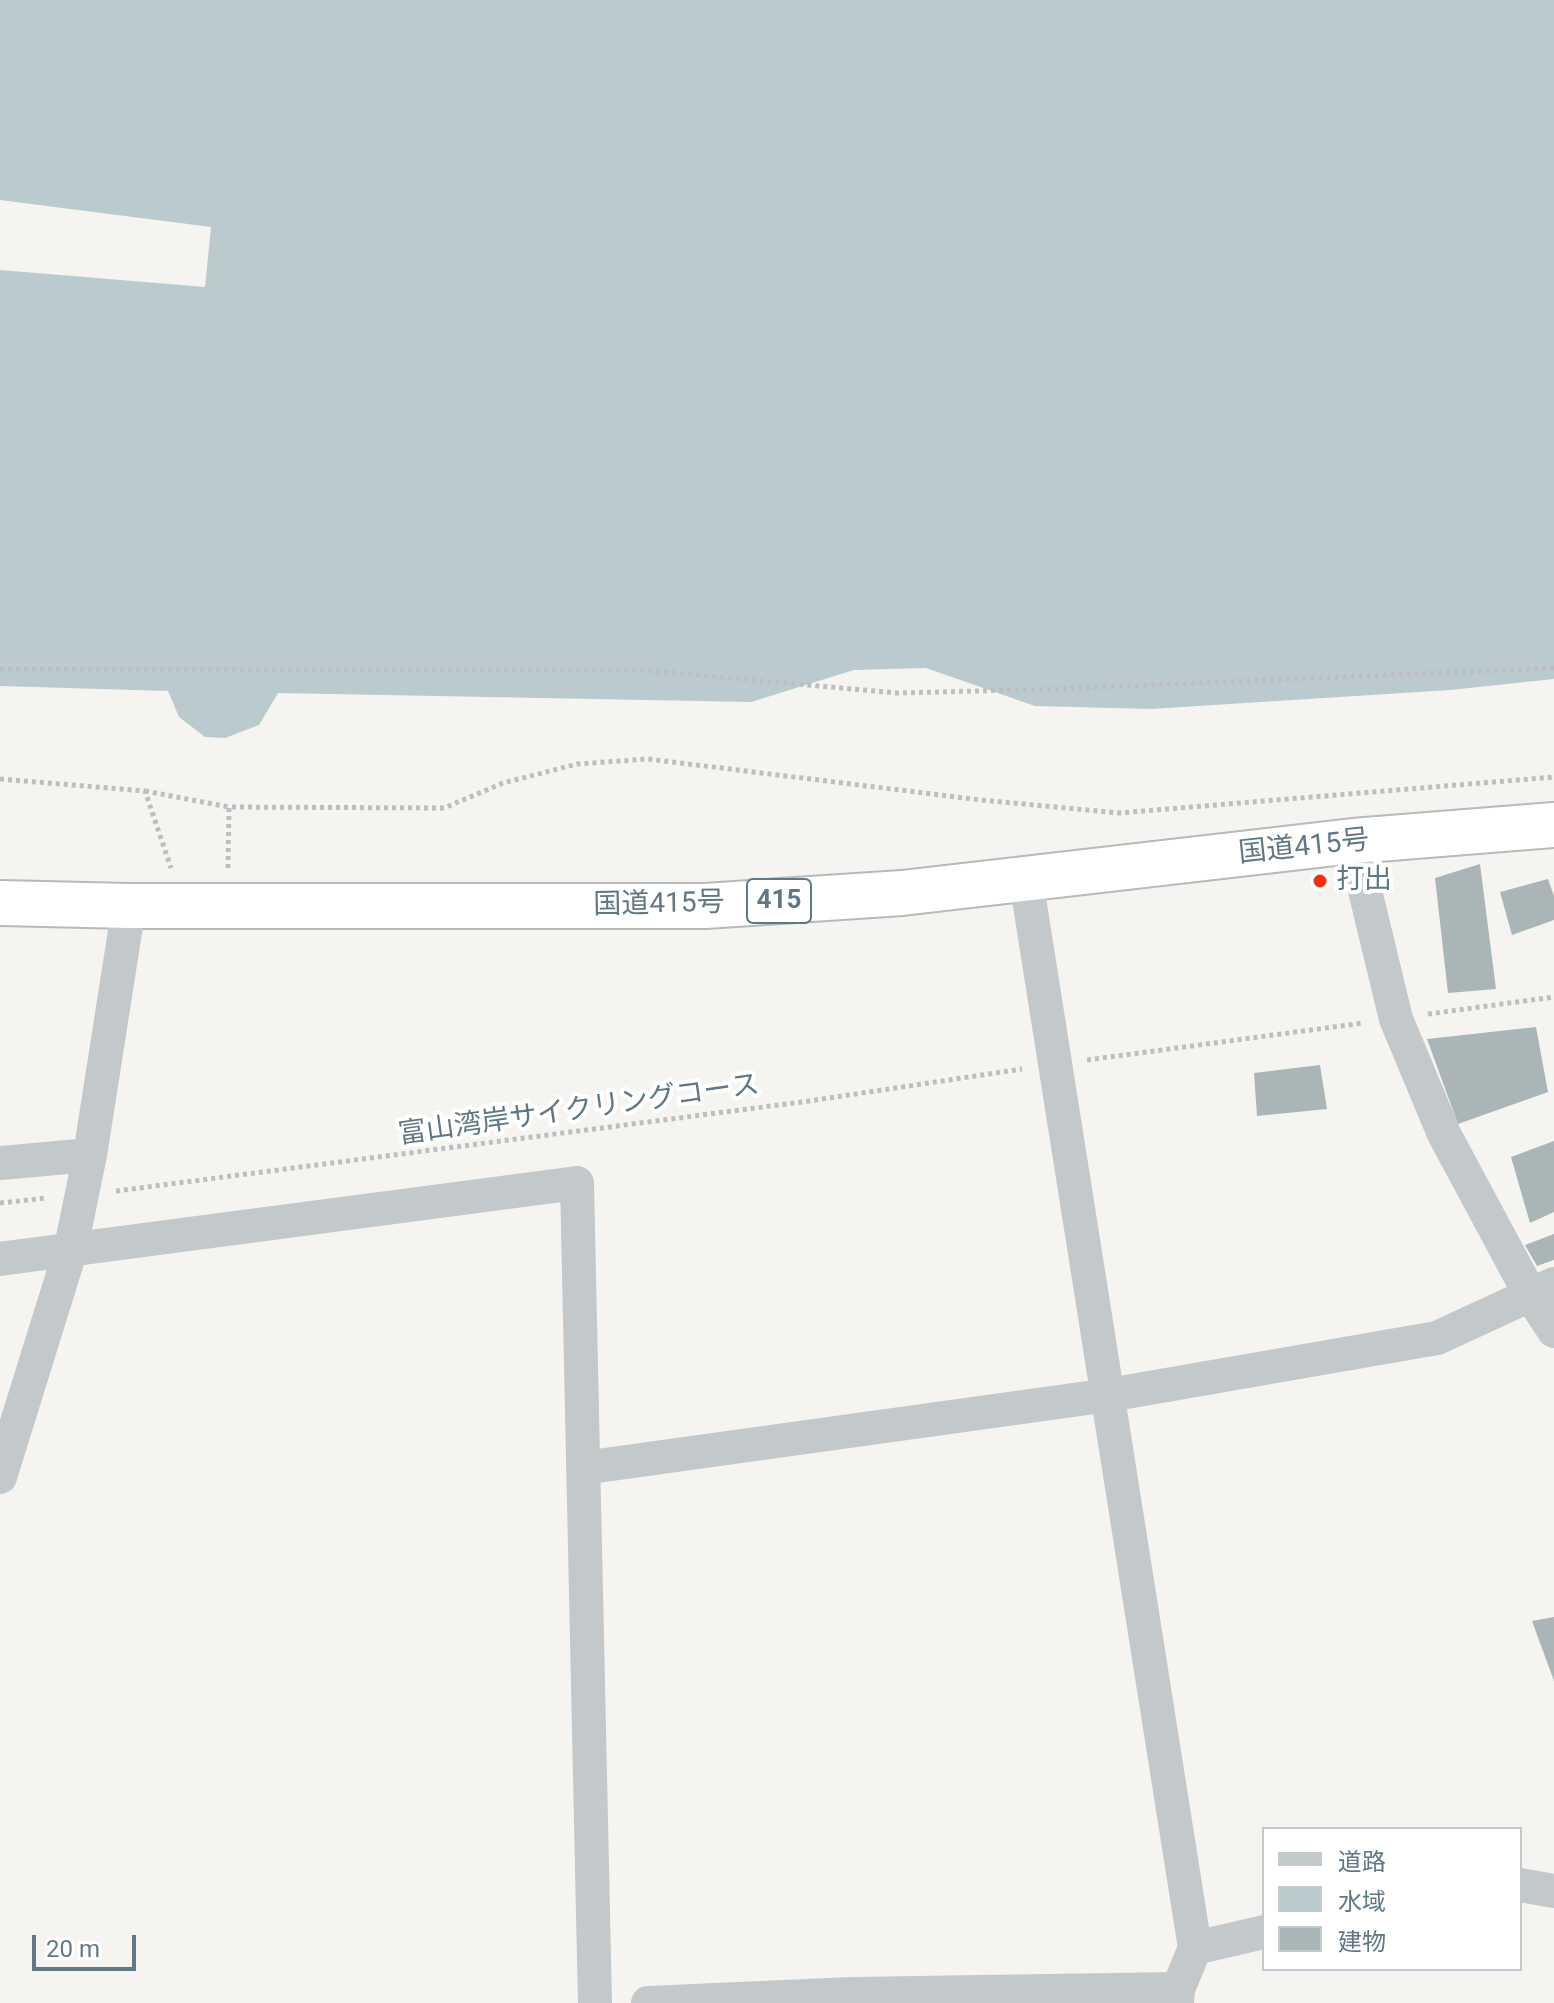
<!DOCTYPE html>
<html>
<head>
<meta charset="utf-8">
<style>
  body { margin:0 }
  #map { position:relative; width:1554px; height:2003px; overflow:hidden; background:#f5f4f0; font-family:Roboto,"Noto Sans JP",sans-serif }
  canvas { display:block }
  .legend { position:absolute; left:1262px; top:1827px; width:260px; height:144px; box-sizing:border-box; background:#fff; border:2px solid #bfc9ce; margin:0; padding:10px 14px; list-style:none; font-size:24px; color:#607884 }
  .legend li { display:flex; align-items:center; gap:16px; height:40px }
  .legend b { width:40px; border:2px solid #bfc9ce }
  .scale { position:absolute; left:32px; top:1935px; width:104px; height:36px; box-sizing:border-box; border:4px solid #607884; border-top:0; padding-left:10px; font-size:24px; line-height:28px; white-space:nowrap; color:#607884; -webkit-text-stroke:6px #fff; paint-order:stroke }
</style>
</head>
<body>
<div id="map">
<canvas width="1554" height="2003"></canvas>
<ul class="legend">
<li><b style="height:10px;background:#c3c8ca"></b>道路</li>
<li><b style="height:22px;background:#bbcace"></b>水域</li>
<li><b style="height:22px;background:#aab5b8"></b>建物</li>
</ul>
<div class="scale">20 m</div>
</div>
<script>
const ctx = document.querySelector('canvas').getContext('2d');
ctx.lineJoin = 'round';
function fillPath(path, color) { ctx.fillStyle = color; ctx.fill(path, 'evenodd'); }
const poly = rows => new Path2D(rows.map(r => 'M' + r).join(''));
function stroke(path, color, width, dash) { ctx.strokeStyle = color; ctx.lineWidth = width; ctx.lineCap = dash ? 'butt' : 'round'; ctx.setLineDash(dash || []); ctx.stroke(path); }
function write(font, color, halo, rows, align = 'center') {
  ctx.font = font + ' Roboto,"Noto Sans JP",sans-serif'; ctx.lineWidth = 8; ctx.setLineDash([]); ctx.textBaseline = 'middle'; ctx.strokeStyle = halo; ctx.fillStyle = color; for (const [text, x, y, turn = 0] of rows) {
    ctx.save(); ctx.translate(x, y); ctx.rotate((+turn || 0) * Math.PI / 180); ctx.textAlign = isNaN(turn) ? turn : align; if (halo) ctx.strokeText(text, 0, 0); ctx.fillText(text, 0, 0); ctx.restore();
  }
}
fillPath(poly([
  [0,0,1554,0,1554,679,1450,690,1151,709,1035,706,926,668,854,670,751,702,278,693,259,725,225,738,205,737,179,717,168,691,0,686]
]), '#bbcace');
fillPath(poly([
  [0,200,211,227,205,287,0,270]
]), '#f5f4f0');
fillPath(poly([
  [1480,864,1496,989,1448,993,1435,878],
  [1548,879,1554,896,1554,920,1512,935,1500,892],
  [1536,1027,1548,1092,1458,1124,1427,1039],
  [1320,1065,1327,1109,1257,1116,1254,1073],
  [1554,1141,1554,1212,1530,1223,1511,1157],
  [1554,1234,1554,1260,1537,1266,1525,1245],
  [1554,1617,1554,1681,1532,1621]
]), '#aab5b8');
const highway = poly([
  [0,903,129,906,705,906,902,893,1353,841,1554,825]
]);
stroke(highway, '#b5babc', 48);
stroke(poly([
  [0,669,640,670,897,693,1055,689,1554,668],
  [0,779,145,791,171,868],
  [145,791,229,807],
  [228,868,229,807,444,808,503,783,577,764,648,759,981,800,1119,813,1554,777],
  [1428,1014,1554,997],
  [1087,1060,1363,1023],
  [116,1191,802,1102,1022,1069],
  [0,1203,47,1198]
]), '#bcbfc1', 5, [4, 4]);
stroke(poly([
  [1353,841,1396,1019,1444,1134,1531,1296,1554,1331],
  [1026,880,1195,1948,1178,1989,1177,2003],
  [0,1163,90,1155],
  [0,1259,577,1183,595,2003],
  [583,1468,1109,1395,1437,1338,1554,1284],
  [0,1477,70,1252,90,1155,129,906],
  [1520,1885,1554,1891],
  [1195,1948,1264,1932],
  [648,2003,852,1994,1178,1989]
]), '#c3c8ca', 34);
stroke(highway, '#fff', 44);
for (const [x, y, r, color] of [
  [1320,881,8,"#f52e0f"]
]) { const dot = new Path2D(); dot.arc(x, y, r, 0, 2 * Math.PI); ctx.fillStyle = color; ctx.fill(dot); stroke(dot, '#fff', 3); }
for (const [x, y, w] of [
  [779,901,64]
]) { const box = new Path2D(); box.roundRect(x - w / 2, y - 22, w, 44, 6); ctx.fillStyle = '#fff'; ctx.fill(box); stroke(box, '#607884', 2); }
write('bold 26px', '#607884', null, [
  ["415",779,901]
]);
write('28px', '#607884', '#fff', [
  ["国道415号",1304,848,-6],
  ["国道415号",659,905,-1],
  ["富山湾岸サイクリングコース",579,1111,-8]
]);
write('28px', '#607884', '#fff', [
  ["打出",1336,881]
], 'left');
</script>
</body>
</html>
